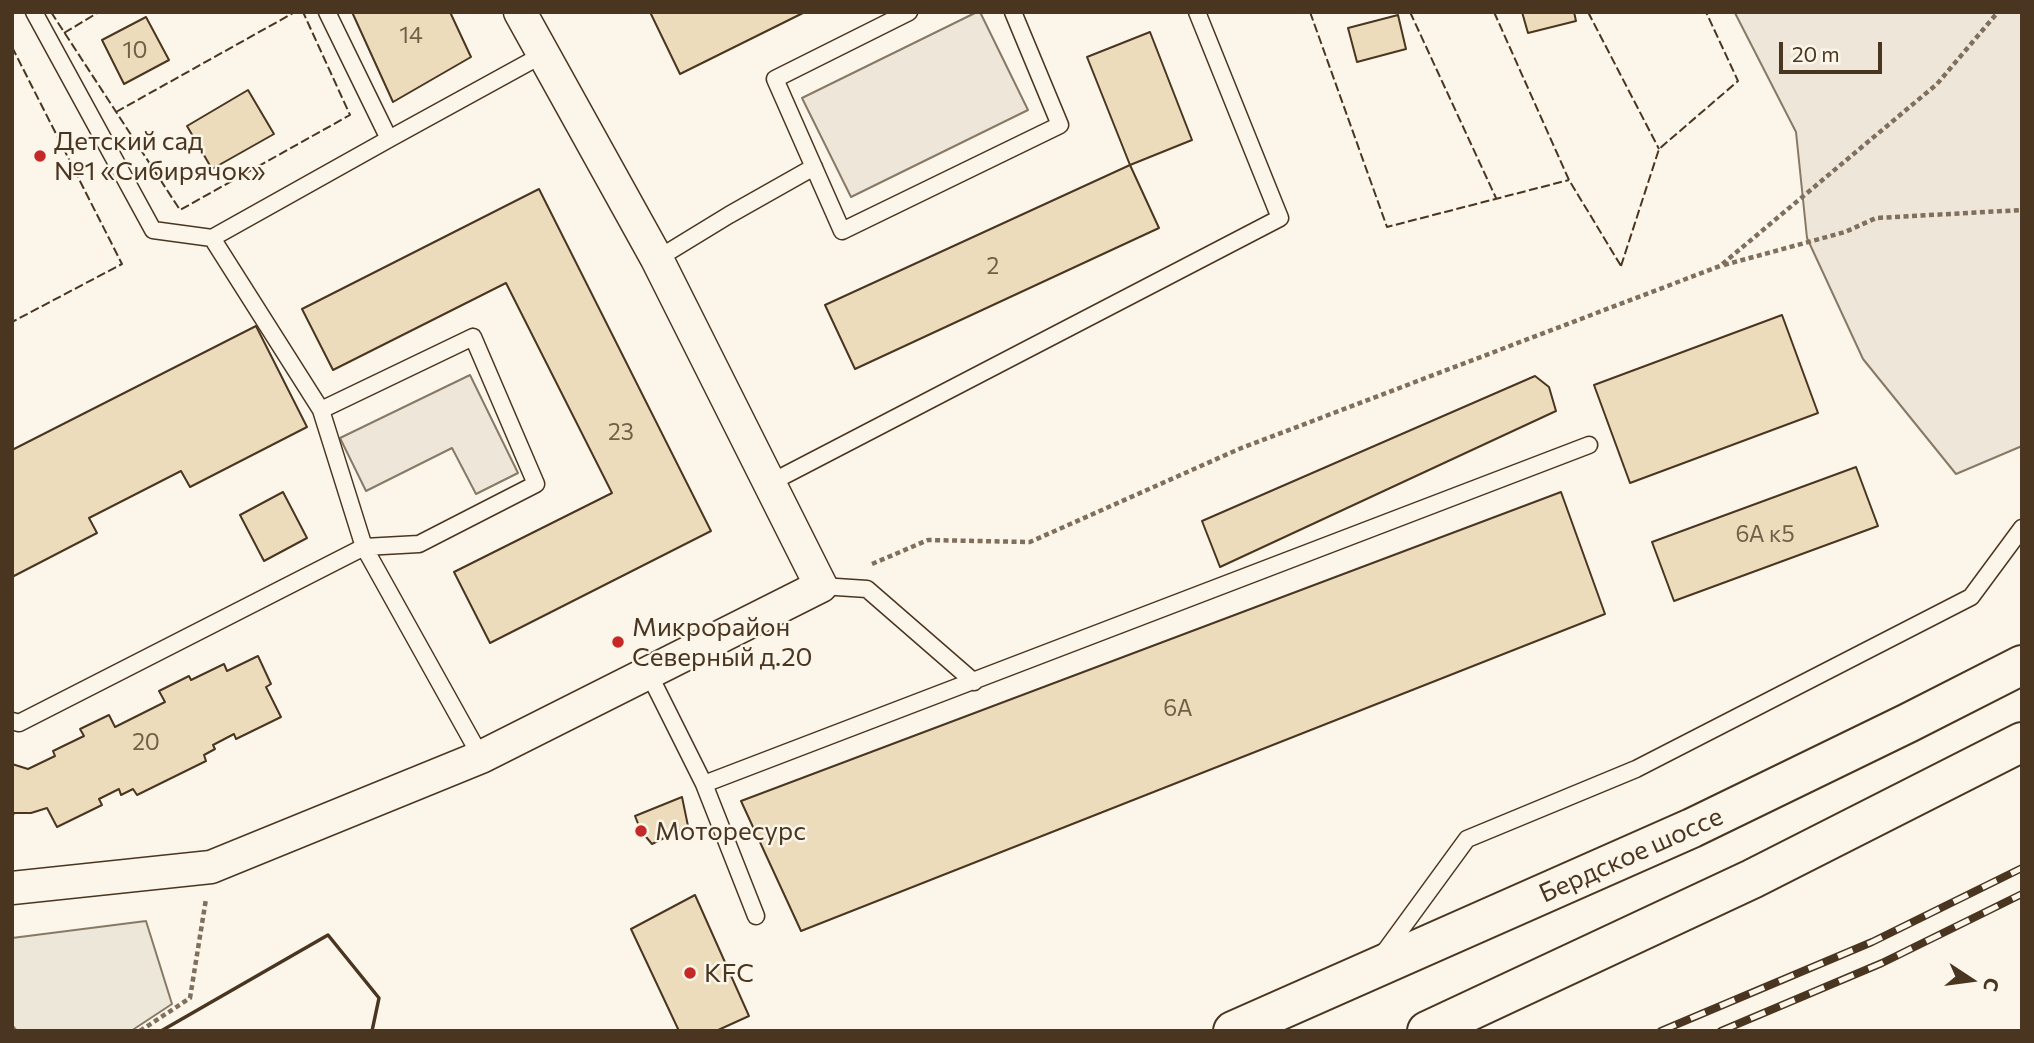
<!DOCTYPE html>
<html>
<head>
<meta charset="utf-8">
<style>
  body { margin:0 }
  #map { position:relative; width:2034px; height:1043px; overflow:hidden; background:#fbf6e9; font-family:Commissioner,sans-serif }
  canvas { display:block }
  .frame { position:absolute; inset:0; border:14px solid #4a3520; pointer-events:none }
  .north { position:absolute; left:1936px; top:945px; width:70px; height:70px; -webkit-text-stroke:5px #fbf6e9; paint-order:stroke; rotate:103deg; font-size:19px; font-weight:700; line-height:28px; text-align:center; color:#4a3520 }
  .north::after { content:''; display:block; margin:auto; width:24px; height:32px; background:#4a3520; clip-path:polygon(50% 0,100% 100%,50% 72%,0 100%) }
  .scale { position:absolute; left:1779px; top:42px; width:103px; height:32px; box-sizing:border-box; border:4px solid #4a3520; border-top:0; padding-left:9px; font-size:21px; line-height:24px; white-space:nowrap; color:#4a3520; -webkit-text-stroke:5px #fbf6e9; paint-order:stroke }
</style>
</head>
<body>
<div id="map">
<canvas width="2034" height="1043"></canvas>
<div class="frame"></div>
<div class="north">С</div>
<div class="scale">20 m</div>
</div>
<script>
const ctx = document.querySelector('canvas').getContext('2d');
ctx.lineJoin = 'round';
function fillPath(path, color) { ctx.fillStyle = color; ctx.fill(path, 'evenodd'); }
const poly = rows => new Path2D(rows.map(r => 'M' + r).join(''));
function stroke(path, color, width, dash) { ctx.strokeStyle = color; ctx.lineWidth = width; ctx.lineCap = dash ? 'butt' : 'round'; ctx.setLineDash(dash || []); ctx.stroke(path); }
function write(font, color, halo, rows, align = 'center') {
  ctx.font = font + ' Commissioner,sans-serif'; ctx.lineWidth = 5; ctx.setLineDash([]); ctx.textBaseline = 'middle'; ctx.strokeStyle = halo; ctx.fillStyle = color; for (const [text, x, y, turn = 0] of rows) {
    ctx.save(); ctx.translate(x, y); ctx.rotate((+turn || 0) * Math.PI / 180); ctx.textAlign = isNaN(turn) ? turn : align; if (halo) ctx.strokeText(text, 0, 0); ctx.fillText(text, 0, 0); ctx.restore();
  }
}
const green = poly([
  [977,12,980,12,1028,110,851,197,802,98,977,12],
  [2022,12,2022,446,1956,474,1863,359,1807,238,1796,132,1735,13,2022,12],
  [470,375,518,473,476,494,452,448,366,491,340,438,470,375]
]);
fillPath(green, '#ede6d9');
stroke(green, '#887966', 2);
const parking = poly([
  [146,921,172,1004,131,1031,17,1031,12,1025,12,938,146,921]
]);
fillPath(parking, '#ede7d9');
stroke(parking, '#887966', 2);
const building = poly([
  [352,12,450,12,471,57,393,102,352,12],
  [650,12,805,12,680,74,650,12],
  [1522,12,1574,12,1576,21,1528,33,1522,12],
  [1398,15,1406,49,1357,62,1348,28,1398,15],
  [146,17,169,60,124,84,102,40,146,17],
  [1150,32,1192,140,1130,165,1087,57,1150,32],
  [248,90,274,134,212,169,187,126,248,90],
  [1130,165,1159,228,855,369,825,305,1130,165],
  [539,189,711,531,490,643,454,572,612,493,506,283,333,370,302,309,539,189],
  [1782,315,1818,413,1630,483,1594,385,1782,315],
  [256,326,307,427,190,487,181,471,89,518,97,533,12,577,12,450,256,326],
  [1535,376,1549,387,1556,411,1220,567,1202,521,1535,376],
  [1856,467,1878,526,1674,601,1652,542,1856,467],
  [283,492,307,538,264,561,240,515,283,492],
  [1561,492,1605,614,801,931,741,801,1561,492],
  [258,656,271,684,266,687,281,717,236,739,234,734,213,745,215,749,204,755,206,761,137,795,133,789,121,795,119,789,99,799,102,805,57,827,47,808,31,813,14,813,12,818,12,764,28,769,55,756,53,751,84,736,80,729,109,715,115,727,165,702,159,691,189,676,191,680,224,664,227,671,258,656],
  [682,797,688,826,652,844,641,831,635,816,682,797],
  [695,895,749,1016,716,1031,679,1031,631,929,695,895]
]);
fillPath(building, '#ecdcbc');
stroke(building, '#4a3520', 2);
const service = poly([
  [34,12,153,230,212,238,321,410],
  [327,12,389,139,542,55],
  [909,12,775,79,842,231,1060,125,1013,12],
  [212,238,389,139],
  [657,259,729,215,814,167],
  [473,337,536,484,419,544,364,547,321,410,473,337],
  [770,483,1280,218,1197,12],
  [821,586,867,589,974,682],
  [649,674,704,784,756,916],
  [12,721,19,723,364,547,481,757],
  [704,784,1589,445],
  [1383,954,1467,839,1636,769,1971,597,2022,528]
]);
const minor = poly([
  [12,888,211,867,481,757,821,586,657,259,520,12]
]);
const trunk = poly([
  [1233,1031,1692,828,1908,723,2022,665],
  [1427,1031,1752,879,2022,742]
]);
stroke(service, '#4a3520', 19);
stroke(minor, '#4a3520', 35);
stroke(trunk, '#4a3520', 42);
stroke(poly([
  [1724,265,1845,232,1876,218,2022,210],
  [872,564,928,540,1030,542,1239,449,1720,266,1937,84,1998,12],
  [140,1031,190,998,206,899]
]), '#7f6f5c', 4.5, [5, 3.5]);
stroke(service, '#fbf6e9', 16);
stroke(minor, '#fbf6e9', 32);
stroke(trunk, '#fbf6e9', 38);
const rail = poly([
  [1661,1031,1872,942,2022,868],
  [1721,1031,1882,963,2022,894]
]);
stroke(rail, '#4a3520', 8);
stroke(rail, '#fbf6e9', 5, [16]);
stroke(poly([
  [51,12,180,210,350,115,303,12],
  [1310,12,1387,227,1569,180],
  [1410,12,1496,198],
  [1494,12,1569,180,1621,266],
  [1588,12,1659,149],
  [64,33,99,12],
  [12,47,122,264,12,322],
  [116,112,295,12],
  [1621,266,1659,149,1738,81,1706,12]
]), '#4a3520', 2, [9, 3.5]);
stroke(poly([
  [161,1031,328,935,379,998,372,1031]
]), '#4a3520', 3.5);
for (const [x, y, r, color] of [
  [40,156,7,"#c62828"],
  [618,642,7,"#c62828"],
  [641,831,7,"#c62828"],
  [690,973,7,"#c62828"]
]) { const dot = new Path2D(); dot.arc(x, y, r, 0, 2 * Math.PI); ctx.fillStyle = color; ctx.fill(dot); stroke(dot, '#fbf6e9', 2.5); }
write('23px', '#725f47', null, [
  ["14",411,35],
  ["10",135,50],
  ["2",993,266],
  ["23",621,432],
  ["6А к5",1765,534],
  ["6А",1178,708],
  ["20",146,742]
]);
write('26px', '#4a3520', '#fbf6e9', [
  ["Детский сад",54,141],
  ["№1 «Сибирячок»",54,171],
  ["Микрорайон",632,627],
  ["Северный д.20",632,657],
  ["Моторесурс",655,831],
  ["KFC",704,973]
], 'left');
write('26px', '#4a3520', '#fbf6e9', [
  ["Бердское шоссе",1631,855,-24]
]);
</script>
</body>
</html>
